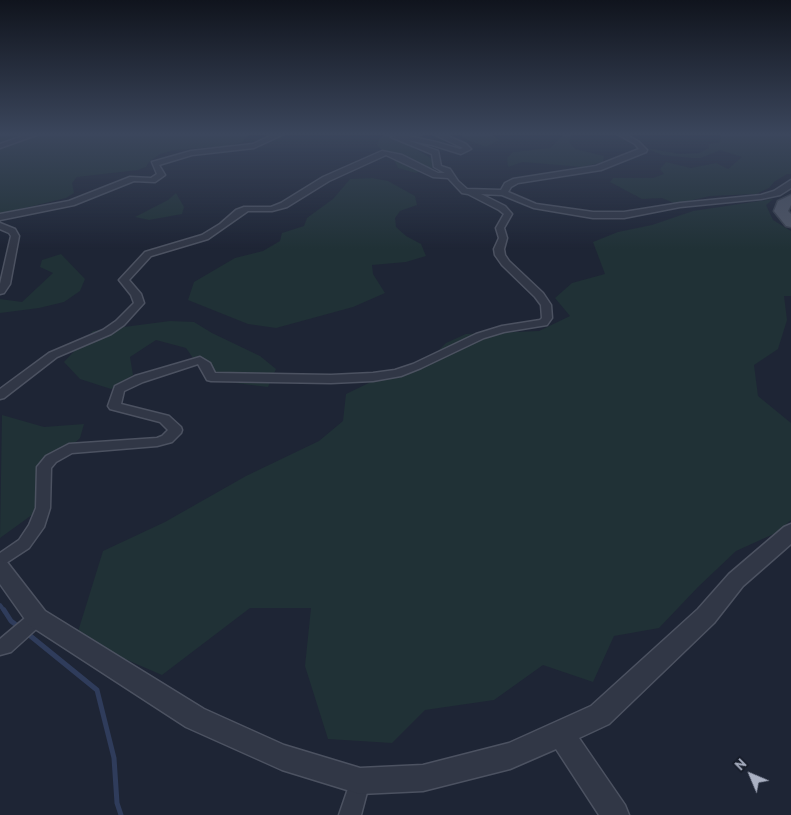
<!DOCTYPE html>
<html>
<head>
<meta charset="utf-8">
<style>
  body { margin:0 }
  #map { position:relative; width:791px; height:815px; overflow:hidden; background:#1e2535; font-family:"PT Sans",sans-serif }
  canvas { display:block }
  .north { position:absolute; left:726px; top:750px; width:50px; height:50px; -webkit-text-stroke:4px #171d2a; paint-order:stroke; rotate:315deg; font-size:14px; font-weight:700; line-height:20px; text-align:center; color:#aab1c3 }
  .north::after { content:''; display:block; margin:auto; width:18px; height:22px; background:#aab1c3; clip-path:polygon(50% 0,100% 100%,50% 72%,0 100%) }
</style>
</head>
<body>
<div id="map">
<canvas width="791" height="815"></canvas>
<div class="north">N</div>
</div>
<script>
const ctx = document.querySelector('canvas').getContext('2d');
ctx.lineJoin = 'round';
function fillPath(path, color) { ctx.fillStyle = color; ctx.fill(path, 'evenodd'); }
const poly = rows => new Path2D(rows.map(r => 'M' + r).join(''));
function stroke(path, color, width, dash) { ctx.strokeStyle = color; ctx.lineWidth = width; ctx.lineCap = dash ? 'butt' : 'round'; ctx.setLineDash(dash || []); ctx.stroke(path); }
fillPath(poly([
  [0,134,248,134,248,136,242,142,231,146,174,150,160,154,149,162,146,167,138,170,77,177,72,183,74,193,66,198,0,214],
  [385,134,424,134,421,137,405,137,406,143,432,159,435,167,416,173,398,168,393,158,377,146,379,139],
  [460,134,491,134,499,140,486,147,467,140],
  [564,134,572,134,569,142,575,149,604,156,603,162,582,167,523,162,508,167,507,158,513,152,550,148],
  [721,134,791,134,791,174,787,174,774,182,769,188,756,194,710,196,676,204,662,198,642,199,610,182,613,178,653,178,664,174,660,169,666,162,691,168,716,163,728,169,742,157,720,150,701,158,691,158,662,155,646,148,680,154,699,153,709,148,708,144,720,142],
  [372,178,388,181,415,196,417,205,400,211,395,218,396,227,406,236,421,244,426,256,406,262,372,265,373,274,385,293,353,307,276,328,248,324,188,300,194,282,235,258,263,251,280,241,282,233,304,226,307,218,333,199,350,179],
  [176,193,184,207,182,214,149,220,135,217,168,200],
  [773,199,766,205,773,220,791,231,791,296,784,296,787,320,778,349,754,365,758,396,791,423,791,520,778,532,736,551,698,587,659,628,614,636,593,682,543,665,494,700,425,710,392,743,328,739,305,666,311,608,250,608,162,675,76,638,103,551,165,522,246,476,319,441,343,421,346,394,375,380,429,360,446,343,466,334,539,331,570,316,555,298,572,283,605,274,593,242,618,232,652,225,693,211],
  [61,254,85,279,80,291,64,302,39,308,0,313,0,299,22,302,53,273,40,267,42,260],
  [170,321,194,322,212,333,260,356,276,369,268,387,227,382,200,368,186,348,156,340,130,357,133,375,111,389,80,379,64,362,93,331],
  [2,415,44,427,84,424,80,438,45,472,47,504,0,538]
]), '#203136');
stroke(poly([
  [0,605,5,612]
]), '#2f3c5b', 4);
stroke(poly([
  [4,610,11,621,19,627],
  [28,634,97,690,114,758,117,803,121,815]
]), '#2f3c5b', 5);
const minor = poly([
  [28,134,39,134,0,148,0,144,28,134],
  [274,134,284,134,254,148,192,155,159,165,165,175,155,182,134,181,74,205,0,220,0,214,69,201,130,177,151,178,157,174,152,162,191,151,253,144,274,134],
  [433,134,443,134,466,144,471,149,461,154,432,145,407,140,438,151,441,166,450,169,458,181,467,189,501,190,505,183,513,179,596,166,639,149,635,144,617,134,626,134,639,142,647,150,646,152,601,170,518,183,511,187,508,192,536,204,593,212,624,212,680,203,761,195,774,191,791,180,791,188,780,195,761,199,680,207,624,218,593,218,534,208,502,195,481,194,505,206,512,214,504,228,507,238,504,249,505,255,509,261,543,293,551,305,552,318,547,325,504,332,484,338,421,368,401,376,373,381,331,383,211,381,207,380,198,364,143,382,124,391,121,404,169,416,181,427,182,430,181,433,172,442,157,446,72,453,56,462,51,468,50,508,44,527,29,548,0,567,0,553,19,540,29,525,36,508,37,467,46,456,69,444,157,438,162,436,168,430,160,422,110,409,108,406,115,386,135,376,200,357,210,363,215,373,331,375,373,373,395,370,413,364,476,334,502,326,540,320,542,318,541,305,535,297,502,265,495,255,494,249,499,238,496,228,504,214,499,210,468,194,462,193,448,178,433,177,386,155,329,181,287,207,272,211,248,211,208,239,151,256,129,280,141,294,144,303,124,325,111,334,57,357,4,398,0,399,0,389,49,353,103,330,116,321,134,303,131,295,119,280,145,252,202,235,220,224,236,210,244,207,271,207,281,203,323,177,382,151,402,155,438,173,445,173,434,167,432,154,391,137,404,135,436,142,460,149,463,148,433,134],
  [0,223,15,229,19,236,10,284,4,293,0,294,0,284,11,236,9,233,0,229,0,223],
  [37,611,43,613,45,618,43,623,11,652,0,655,0,639,31,613,37,611],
  [360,771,367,774,370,781,361,815,339,815,353,774,360,771]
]);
const tertiary = poly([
  [791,524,791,544,743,586,714,623,609,724,579,738,625,805,629,815,599,815,556,749,510,769,423,791,360,794,282,770,186,727,29,625,0,584,0,560,7,562,45,611,204,709,284,745,360,768,423,765,509,743,591,706,698,609,729,574,784,527,791,524]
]);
const primary = poly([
  [791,195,791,205,788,211,791,214,791,227,786,226,774,211,778,201,791,195]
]);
stroke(minor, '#4c5261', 3);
stroke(tertiary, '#4c5261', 3);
stroke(primary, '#3a414f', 3);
fillPath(minor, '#313746');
fillPath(tertiary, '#313746');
fillPath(primary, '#4f5666');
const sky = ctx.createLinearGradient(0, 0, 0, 249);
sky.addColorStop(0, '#10141d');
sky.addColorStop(0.54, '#3b465c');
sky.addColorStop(1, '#3b465c00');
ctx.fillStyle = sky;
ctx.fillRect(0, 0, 791, 249);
</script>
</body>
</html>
